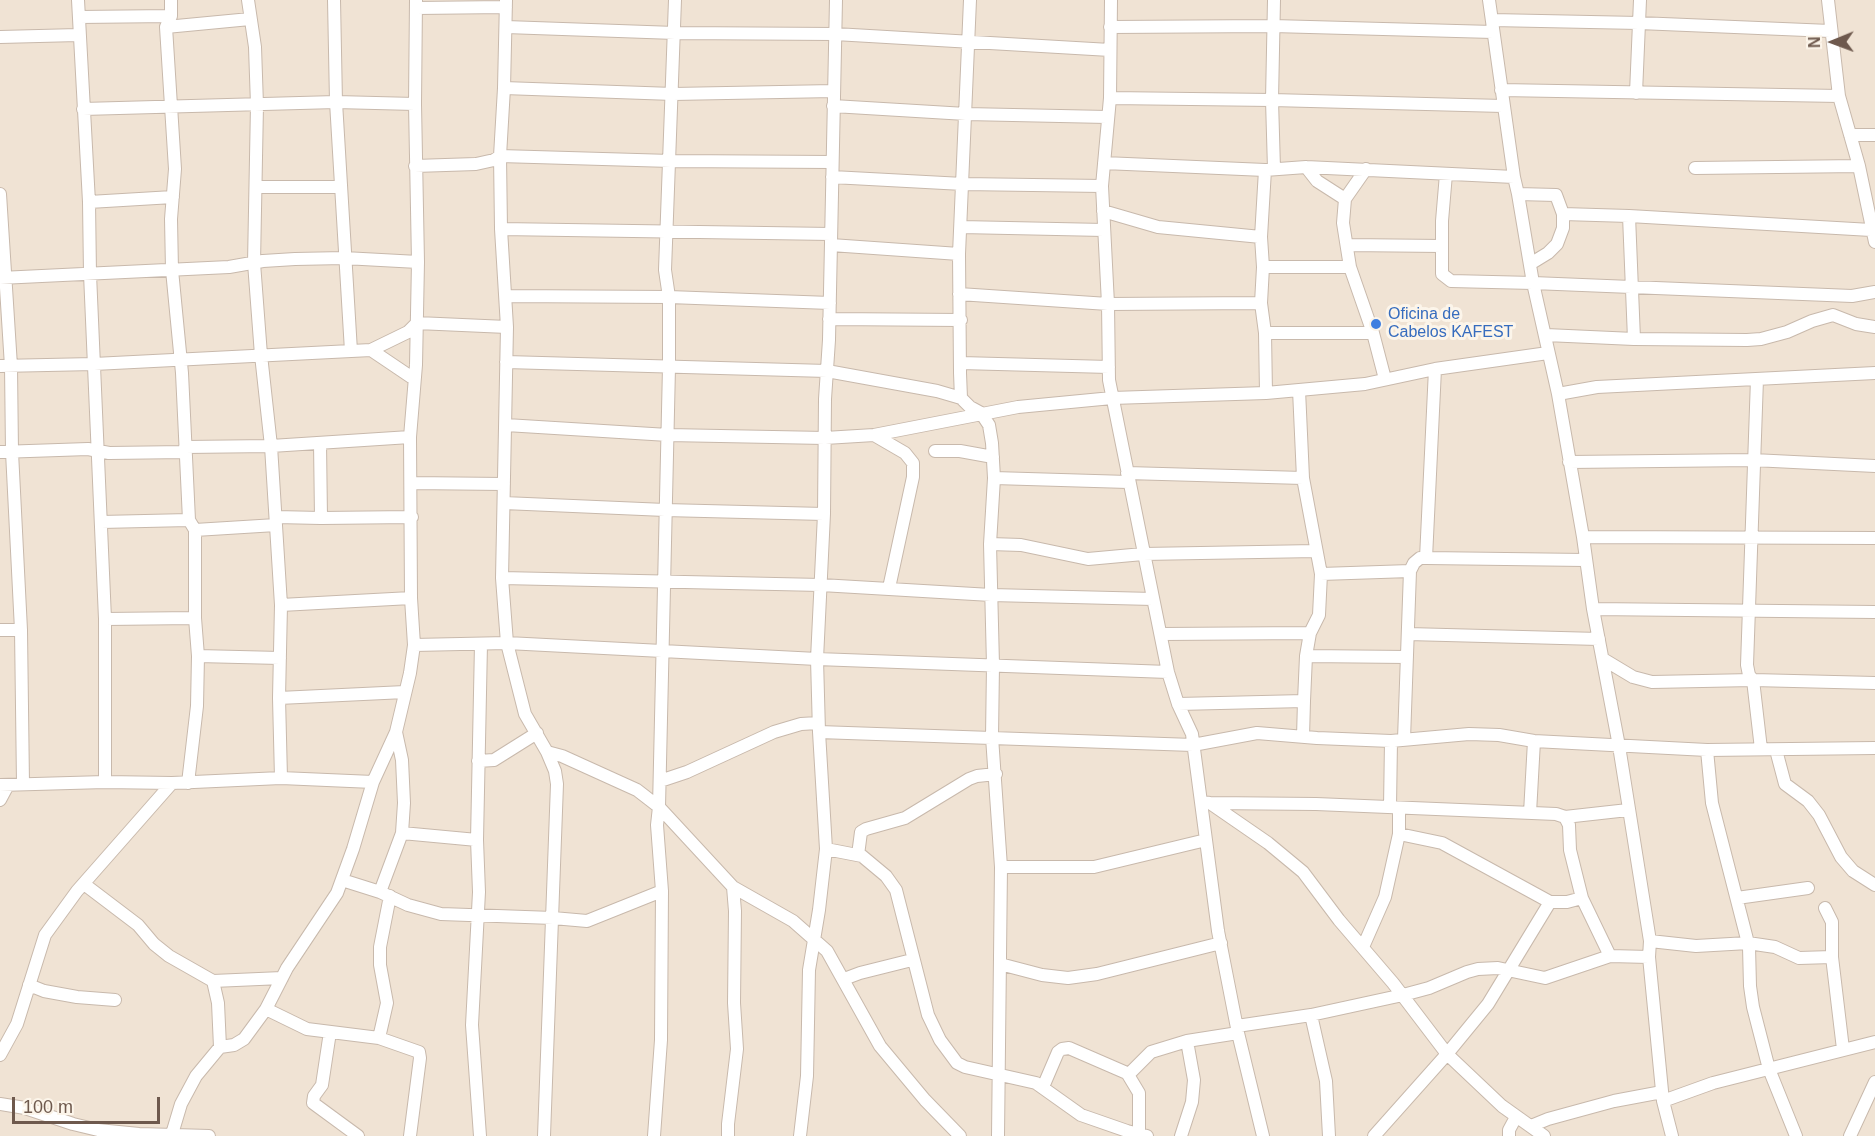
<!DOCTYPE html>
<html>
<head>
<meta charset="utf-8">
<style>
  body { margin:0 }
  #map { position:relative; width:1875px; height:1136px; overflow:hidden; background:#f9f1e5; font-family:Arial,sans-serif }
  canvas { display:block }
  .north { position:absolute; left:1803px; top:12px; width:60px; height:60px; -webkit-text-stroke:4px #fcf5ea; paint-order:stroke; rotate:269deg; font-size:16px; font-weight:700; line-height:24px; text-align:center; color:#6e594d }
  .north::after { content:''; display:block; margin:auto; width:21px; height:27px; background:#6e594d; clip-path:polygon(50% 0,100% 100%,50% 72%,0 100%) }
  .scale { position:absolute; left:12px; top:1097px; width:148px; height:27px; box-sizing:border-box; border:3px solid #6e594d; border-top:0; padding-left:8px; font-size:18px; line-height:21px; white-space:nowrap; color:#6e594d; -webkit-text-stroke:4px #fcf5ea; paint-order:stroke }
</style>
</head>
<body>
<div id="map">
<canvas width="1875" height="1136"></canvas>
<div class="north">N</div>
<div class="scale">100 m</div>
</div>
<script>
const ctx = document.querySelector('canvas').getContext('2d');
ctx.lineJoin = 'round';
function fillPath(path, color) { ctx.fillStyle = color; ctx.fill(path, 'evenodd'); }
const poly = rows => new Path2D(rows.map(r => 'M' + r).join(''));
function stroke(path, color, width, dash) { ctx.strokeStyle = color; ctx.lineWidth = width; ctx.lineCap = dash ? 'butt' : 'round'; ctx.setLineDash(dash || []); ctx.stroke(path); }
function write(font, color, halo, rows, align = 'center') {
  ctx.font = font + ' Arial,sans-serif'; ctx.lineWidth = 6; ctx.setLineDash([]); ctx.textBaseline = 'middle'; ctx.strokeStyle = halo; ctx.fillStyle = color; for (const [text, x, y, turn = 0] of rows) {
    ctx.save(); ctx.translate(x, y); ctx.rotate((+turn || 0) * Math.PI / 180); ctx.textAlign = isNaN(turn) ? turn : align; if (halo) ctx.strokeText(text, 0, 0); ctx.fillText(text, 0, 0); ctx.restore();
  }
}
fillPath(poly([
  [0,0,1875,0,1875,1136,0,1136]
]), '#f0e3d4');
const street = poly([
  [78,0,89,202,90,274,105,619,105,782],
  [171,0,171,16,166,27,175,169,171,219,172,270,182,373,189,520,195,530,195,618,198,656,197,706,188,783],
  [248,0,255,47,257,105,254,263,261,355,271,446,281,605,279,698,281,778],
  [334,0,336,102,351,351],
  [506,0,504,88,500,156,501,229,507,327,502,578,507,643,525,714,547,752,555,771,557,784,544,1136],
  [970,0,959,254,960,373,961,398,970,407,981,413,989,425,992,443,994,478,990,544,993,665,992,737,1001,867,998,1136],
  [1111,0,1110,98,1102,186,1108,304,1109,380,1168,672,1178,704,1192,734,1218,931,1238,1033,1263,1136],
  [1274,0,1272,100,1274,169],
  [1489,0,1514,177,1518,194,1533,283,1558,394,1583,537,1593,609,1619,746,1650,941,1649,957,1663,1101,1672,1136],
  [1828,0,1839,96,1859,166,1875,242],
  [416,8,506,7],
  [79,17,171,16],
  [1492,20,1639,23,1830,31],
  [166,27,250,19],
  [506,27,675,33,835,34,1110,50],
  [1110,27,1273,26,1493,32],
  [0,37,78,35],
  [504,88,673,94,834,91],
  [1501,90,1839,96],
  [1636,93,1640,0],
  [1110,98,1272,100,1503,106],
  [833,106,966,114,1107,117],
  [83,109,336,102,415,104],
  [1850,135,1875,135],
  [1104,163,1265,170,1306,167,1514,177],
  [415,166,476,164,494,160,500,156,671,161,832,162],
  [1306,167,1317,181,1345,199,1343,223,1350,267,1373,333,1385,379],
  [1695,168,1859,166],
  [1265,170,1261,237,1263,267,1261,303,1265,333,1266,393],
  [1446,174,1442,221,1442,274,1451,281,1533,283,1852,296,1875,292],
  [832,177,963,184,1102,186],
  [256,187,341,187],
  [0,194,11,366,12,452,21,630,23,784],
  [1518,194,1556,195,1563,214,1629,216,1871,230],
  [1345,199,1366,169],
  [89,202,173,197],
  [1103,211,1158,227,1261,237],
  [1629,216,1634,339],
  [961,227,1104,230],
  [501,229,831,234],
  [831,245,959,254],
  [1347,245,1442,246],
  [1530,264,1548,253,1557,244,1563,228,1563,214],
  [1263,267,1350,267],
  [0,278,229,267,263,261,295,259,344,258,418,262],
  [959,294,1108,304,1261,303],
  [506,296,669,297,830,303],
  [829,319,961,320],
  [1265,333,1373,333],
  [1546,335,1634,339,1747,340,1761,339,1787,332,1812,321,1833,315,1856,324,1875,327],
  [371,350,414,379],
  [506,362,827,371,937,391,961,398],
  [961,363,1109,367],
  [0,366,94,364,371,350,408,332,417,323,507,327],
  [1757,379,1747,665,1749,675,1753,680,1761,749],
  [1558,394,1597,387,1875,373],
  [506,425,668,435,825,438,874,435,1018,407,1112,398,1266,393,1365,384,1435,369,1548,353],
  [874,435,905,453,913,463,913,477,889,588],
  [320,443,321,518],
  [185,447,271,446,410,437],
  [935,451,960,451,993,457],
  [0,452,88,449,109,453,185,452],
  [1569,462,1753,460,1875,466],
  [1127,473,1303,478],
  [994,478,1128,482],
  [411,483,504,484],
  [504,503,665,510,824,514],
  [276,517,321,518,412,517],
  [101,522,189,520],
  [195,530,276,525],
  [1583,537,1875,538],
  [990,544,1021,545,1088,559,1143,554,1316,551],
  [1426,558,1435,369],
  [1321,574,1410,571],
  [502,578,821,585,991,595,1153,599],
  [281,605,411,598],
  [1593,609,1875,612],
  [105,619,195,618],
  [0,630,21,630],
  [1162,634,1310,633],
  [1408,634,1599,639],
  [414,645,507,643,817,659,1168,672],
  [198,656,280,658],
  [1306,656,1407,657],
  [1603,659,1633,677,1652,682,1753,680,1875,683],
  [279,698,405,692],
  [1178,704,1304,701,1306,656,1310,633,1319,615,1321,574,1303,478,1299,390],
  [819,732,1193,745,1257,733,1317,738,1391,741,1469,734,1499,735,1534,741,1707,750,1875,748],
  [1303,737,1304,701],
  [1404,739,1410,571,1414,563,1420,558,1426,558,1585,560],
  [1707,750,1712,803,1749,947,1750,986,1753,1007,1769,1069,1796,1136],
  [1776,750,1785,784,1808,801,1819,815,1841,857,1853,871,1875,885],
  [547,752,562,756,637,790,659,807,733,887,793,921,827,951,880,1046,925,1100,960,1136],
  [478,761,494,760,537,733],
  [660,781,687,772,774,732,801,724,818,723],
  [0,785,105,782,172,783,281,778,373,782],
  [0,800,8,785],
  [1202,802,1210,803,1316,804,1556,814,1565,817,1569,825,1570,850,1582,898,1610,956],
  [1210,803,1268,843,1303,872,1339,920,1393,983,1447,1054,1502,1106,1544,1136],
  [1390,807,1391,741],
  [1530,813,1534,741],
  [1565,817,1628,810],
  [402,833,477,840],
  [1399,834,1442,843,1550,902,1567,902,1582,898],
  [826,849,862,856,886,876,896,890,928,1015,940,1040,957,1063,965,1067,1036,1083,1081,1115,1127,1131,1147,1136],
  [858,855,861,832,866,829,905,818,969,779,977,776,996,774],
  [1001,867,1094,867,1206,840],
  [342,880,380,892,408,905,441,914,553,918,587,921,662,891],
  [84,884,138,925,154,944,169,956,213,981,282,978],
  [380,892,402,833,404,803,402,760,396,732],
  [1737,898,1808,888],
  [1825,908,1832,922,1832,957,1843,1049],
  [1650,941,1696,946,1748,943,1775,947,1799,958,1832,957],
  [1363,947,1385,897,1399,834,1399,808],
  [1000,964,1042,975,1068,978,1097,974,1221,943],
  [844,979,860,973,912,960],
  [213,981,218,1003,220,1047],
  [29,985,44,991,77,997,115,1000],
  [266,1009,307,1029,379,1038,419,1052,420,1058,410,1136],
  [1311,1015,1326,1081,1329,1136],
  [1237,1026,1311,1015,1403,995,1429,988,1467,972,1478,969,1498,968,1545,978,1610,956,1649,957],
  [330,1032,322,1085,314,1096,313,1103,358,1136],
  [379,1038,387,1003,380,965,380,947,390,896],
  [0,1055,17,1024,45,935,77,891,172,783],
  [1127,1073,1139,1093,1139,1134],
  [1043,1087,1058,1052,1062,1049,1069,1048,1129,1074,1151,1052,1187,1041,1238,1033],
  [1663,1101,1713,1083,1875,1042],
  [0,1104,25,1108,73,1124,98,1130,139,1134,209,1136],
  [1531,1126,1548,1119,1614,1101,1662,1092],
  [172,1134,181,1104,196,1076,220,1047,234,1045,244,1039,266,1009,287,968,337,893,353,849,373,782,396,732,410,673,414,645,411,598,410,437,416,365,418,262,415,104,416,0],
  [480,1136,472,1025,479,892,477,840,481,644],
  [654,1136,661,1040,662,891,657,825,659,807,669,367,669,297,665,270,675,0],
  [728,1136,728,1124,737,1049,734,1003,735,911,733,887],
  [800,1136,807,1076,809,970,819,910,826,849,819,732,817,659,824,514,825,399,829,340,836,0],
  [1181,1136,1192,1102,1194,1080,1187,1041],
  [1374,1136,1447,1054,1488,1004,1550,902],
  [1509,1136,1509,1130,1516,1117],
  [1850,1136,1875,1082]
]);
stroke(street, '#c8b9ac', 14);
stroke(street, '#fff', 12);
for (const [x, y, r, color] of [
  [1376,324,6,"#3f7fe0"]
]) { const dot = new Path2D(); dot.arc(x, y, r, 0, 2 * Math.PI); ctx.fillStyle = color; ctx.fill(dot); stroke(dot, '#fcf5ea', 2); }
write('16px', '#366cbe', '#fcf5ea', [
  ["Oficina de",1388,315],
  ["Cabelos KAFEST",1388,333]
], 'left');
</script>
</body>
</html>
